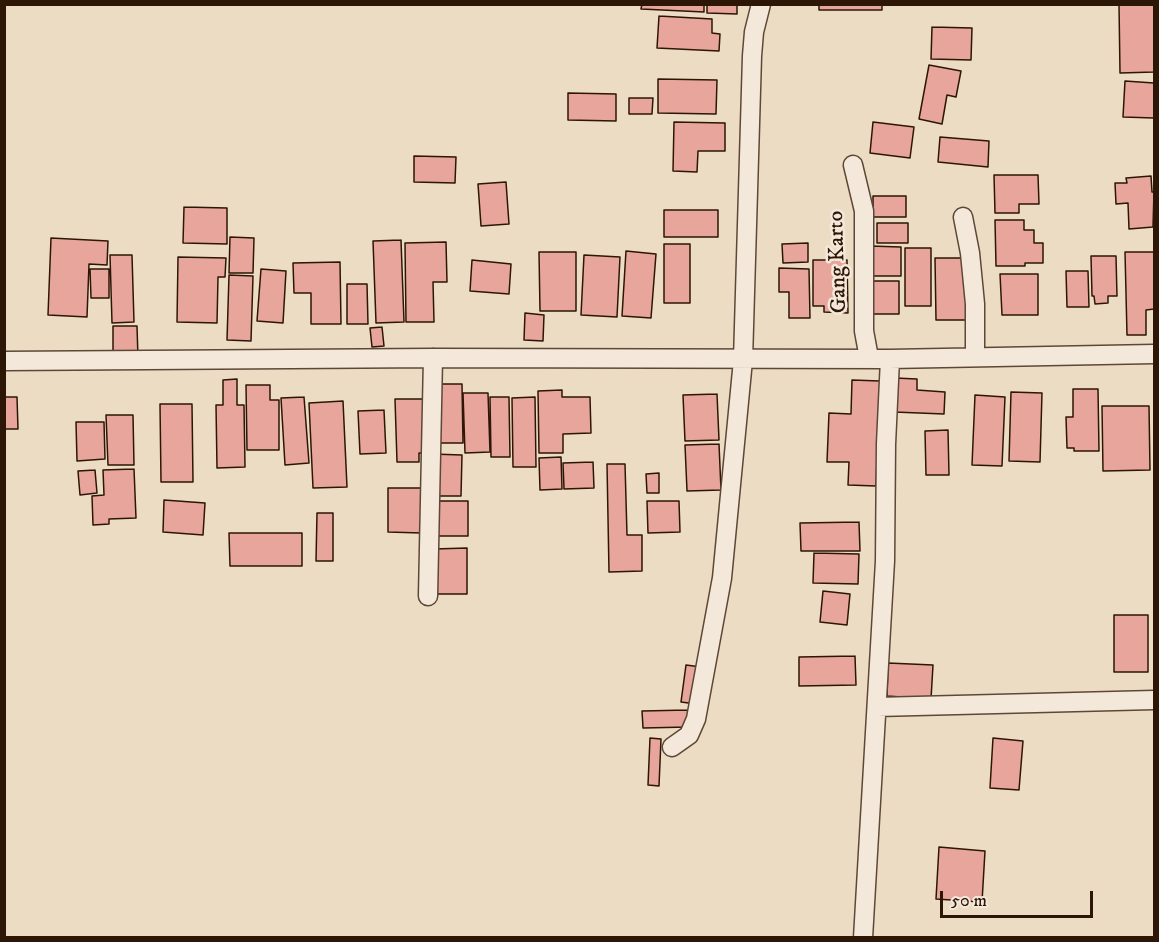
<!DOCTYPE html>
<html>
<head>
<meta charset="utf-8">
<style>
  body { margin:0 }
  #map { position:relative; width:1159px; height:942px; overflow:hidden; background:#ecdcc4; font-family:"IM FELL DW Pica",serif }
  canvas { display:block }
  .frame { position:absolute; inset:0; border:6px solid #2d1606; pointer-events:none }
  .scale { position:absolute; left:940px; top:891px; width:153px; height:27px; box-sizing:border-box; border:3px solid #2d1606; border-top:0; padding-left:8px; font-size:18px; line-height:21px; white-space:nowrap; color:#2d1606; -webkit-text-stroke:4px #f3e8d9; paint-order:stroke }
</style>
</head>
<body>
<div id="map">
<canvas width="1159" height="942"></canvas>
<div class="frame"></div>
<div class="scale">50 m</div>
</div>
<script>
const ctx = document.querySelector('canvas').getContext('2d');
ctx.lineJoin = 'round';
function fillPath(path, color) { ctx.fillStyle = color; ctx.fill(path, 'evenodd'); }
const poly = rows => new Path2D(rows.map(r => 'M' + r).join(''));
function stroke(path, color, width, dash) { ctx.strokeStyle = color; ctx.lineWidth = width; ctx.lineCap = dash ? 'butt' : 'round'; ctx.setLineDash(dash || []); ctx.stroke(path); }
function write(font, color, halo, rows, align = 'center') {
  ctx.font = font + ' "IM FELL DW Pica",serif'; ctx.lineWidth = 5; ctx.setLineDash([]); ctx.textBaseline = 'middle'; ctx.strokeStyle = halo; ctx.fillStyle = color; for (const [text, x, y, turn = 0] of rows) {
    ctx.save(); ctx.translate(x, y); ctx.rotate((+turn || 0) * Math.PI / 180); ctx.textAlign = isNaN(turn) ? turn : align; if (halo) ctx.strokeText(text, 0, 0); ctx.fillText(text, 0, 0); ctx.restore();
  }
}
const building = poly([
  [642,4,704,4,704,12,641,9,642,4],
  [707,4,737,4,737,14,707,13,707,4],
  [819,4,882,4,882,10,819,10,819,4],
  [1119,4,1154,4,1154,72,1120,73,1119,4],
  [659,16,712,19,712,33,720,34,719,51,657,48,659,16],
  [932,27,972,28,971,60,931,59,932,27],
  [929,65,961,71,956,97,947,95,942,124,919,119,929,65],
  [658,79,717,80,716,114,658,113,658,79],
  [1125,81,1154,83,1154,118,1123,117,1125,81],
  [568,93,616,94,616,121,568,120,568,93],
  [629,98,653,98,652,114,629,114,629,98],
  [674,122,725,123,725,151,698,151,697,172,673,171,674,122],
  [873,122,914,127,910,158,870,153,873,122],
  [940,137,989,141,988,167,938,162,940,137],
  [414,156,456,157,455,183,414,182,414,156],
  [994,175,1038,175,1039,204,1019,204,1019,213,995,213,994,175],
  [1151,176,1152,192,1154,192,1153,227,1129,229,1128,203,1116,204,1115,183,1127,183,1126,178,1151,176],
  [506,182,509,224,481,226,478,184,506,182],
  [873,196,906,196,906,217,873,217,873,196],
  [184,207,227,208,227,244,183,243,184,207],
  [664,210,718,210,718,237,664,237,664,210],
  [995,220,1024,220,1024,230,1034,230,1034,243,1043,243,1043,263,1025,263,1025,266,996,266,995,220],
  [877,223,908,223,908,243,877,243,877,223],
  [230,237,254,238,253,273,229,273,230,237],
  [51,238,108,241,107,265,89,264,87,317,48,315,51,238],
  [401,240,404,322,376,323,373,241,401,240],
  [446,242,447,282,433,282,434,322,406,322,405,243,446,242],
  [808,243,808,262,783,263,782,244,808,243],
  [664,244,690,244,690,303,664,303,664,244],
  [870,246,901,247,901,276,870,276,870,246],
  [905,248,931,248,931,306,905,306,905,248],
  [626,251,656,254,651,318,622,316,626,251],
  [539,252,576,252,576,311,540,311,539,252],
  [1125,252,1154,252,1154,309,1146,310,1146,335,1127,335,1125,252],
  [110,255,132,255,134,322,112,323,110,255],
  [584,255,620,257,617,317,581,315,584,255],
  [1091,256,1116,256,1117,296,1108,296,1108,303,1095,304,1094,296,1092,296,1091,256],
  [178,257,226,258,225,277,218,277,217,323,177,322,178,257],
  [935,258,968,258,968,320,936,320,935,258],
  [472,260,511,264,509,294,470,291,472,260],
  [813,260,847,260,848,313,824,312,824,306,813,306,813,260],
  [340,262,341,324,311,324,311,293,294,293,293,263,340,262],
  [779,268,809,269,810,318,789,318,789,292,779,292,779,268],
  [90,269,109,269,109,298,91,298,90,269],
  [261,269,286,271,283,323,257,321,261,269],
  [1066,271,1088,271,1089,307,1067,307,1066,271],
  [1000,274,1038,274,1038,315,1002,315,1000,274],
  [229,275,253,276,251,341,227,340,229,275],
  [871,281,899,281,899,314,871,314,871,281],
  [347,284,367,284,368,324,347,324,347,284],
  [525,313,544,315,543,341,524,340,525,313],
  [113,326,137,326,138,358,113,358,113,326],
  [382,327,384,346,372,347,370,328,382,327],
  [895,378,917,379,917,390,945,392,944,414,894,412,895,378],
  [237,379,237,405,244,405,245,467,217,468,216,405,223,405,223,380,237,379],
  [852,380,880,381,876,486,848,485,849,462,827,462,829,413,851,414,852,380],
  [434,384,462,384,463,443,435,443,434,384],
  [246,385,270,385,270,400,279,400,279,450,247,450,246,385],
  [1073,389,1098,389,1099,451,1074,451,1074,448,1067,448,1066,417,1073,417,1073,389],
  [562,390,562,397,590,397,591,433,563,434,563,453,539,453,538,391,562,390],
  [1011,392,1042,393,1040,462,1009,461,1011,392],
  [463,393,488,393,490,452,465,453,463,393],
  [717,394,719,440,685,441,683,395,717,394],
  [975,395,1005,397,1002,466,972,465,975,395],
  [4,397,17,397,18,429,4,429,4,397],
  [304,397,309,463,285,465,281,398,304,397],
  [490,397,509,397,510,457,491,457,490,397],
  [535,397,536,467,513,467,512,398,535,397],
  [395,399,427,399,428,453,419,453,419,462,397,462,395,399],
  [343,401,347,487,313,488,309,403,343,401],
  [160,404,192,404,193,482,161,482,160,404],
  [1102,406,1149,406,1150,470,1103,471,1102,406],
  [384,410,386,453,360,454,358,411,384,410],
  [106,415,133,415,134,465,108,465,106,415],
  [76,422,104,422,105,459,77,461,76,422],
  [948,430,949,475,926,475,925,431,948,430],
  [719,444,721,490,687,491,685,445,719,444],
  [432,454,462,455,461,496,432,496,432,454],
  [561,457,562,489,540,490,539,458,561,457],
  [593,462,594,488,564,489,563,463,593,462],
  [607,464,625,464,627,535,642,535,642,571,609,572,607,464],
  [134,469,136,518,109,519,109,524,93,525,92,496,104,495,103,470,134,469],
  [95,470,97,493,80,495,78,471,95,470],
  [659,473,659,493,647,493,646,474,659,473],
  [388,488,421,488,421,533,388,532,388,488],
  [164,500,205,503,203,535,163,532,164,500],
  [432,501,468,501,468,536,432,536,432,501],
  [647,501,679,501,680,532,648,533,647,501],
  [317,513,333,513,333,561,316,561,317,513],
  [859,522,860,551,801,551,800,523,859,522],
  [229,533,302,533,302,566,230,566,229,533],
  [467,548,467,594,435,594,434,549,467,548],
  [814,553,859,554,858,584,813,583,814,553],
  [823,591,850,594,847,625,820,622,823,591],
  [1114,615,1148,615,1148,672,1114,672,1114,615],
  [855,656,856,685,799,686,799,657,855,656],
  [888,663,933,665,931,699,887,696,888,663],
  [686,665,701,667,696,704,681,702,686,665],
  [688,710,689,727,643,728,642,711,688,710],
  [650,738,661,739,659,786,648,785,650,738],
  [993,738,1023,741,1019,790,990,788,993,738],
  [939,847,985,851,982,902,936,899,939,847]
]);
fillPath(building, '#e7a59c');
stroke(building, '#2d1606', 1.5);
const street = poly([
  [853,165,864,211,864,331,869,358],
  [963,217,970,253,975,304,975,357],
  [4,361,433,358,890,359,1154,354],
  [428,596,433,358],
  [877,707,1154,700],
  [672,747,689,735,696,719,722,578,743,360,752,56,754,32,761,4],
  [863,938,885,561,886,444,890,359]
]);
stroke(street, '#5d4836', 21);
stroke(street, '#f3e8d9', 18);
write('22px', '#2d1606', '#f3e8d9', [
  ["Gang Karto",839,262,-92]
]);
</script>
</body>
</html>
